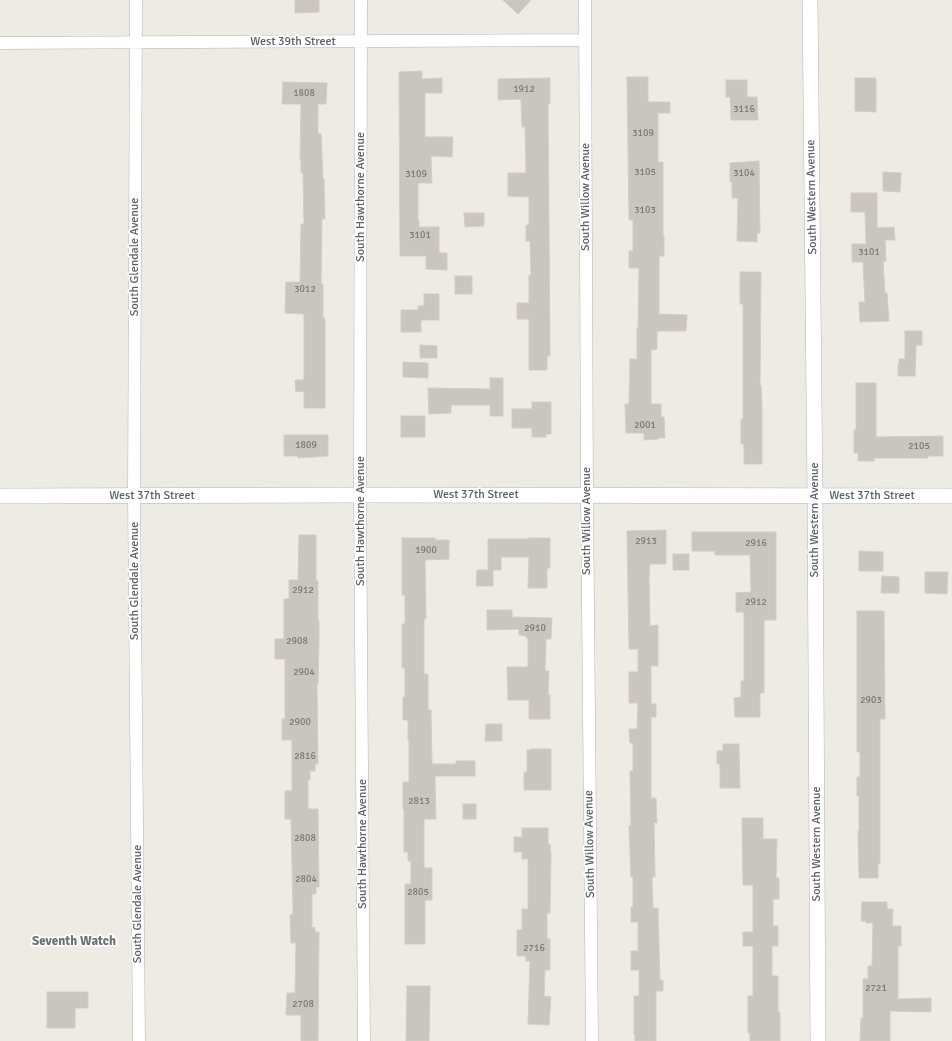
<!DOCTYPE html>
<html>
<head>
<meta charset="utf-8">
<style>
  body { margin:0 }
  canvas { display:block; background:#edebe4 }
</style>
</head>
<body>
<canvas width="952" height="1041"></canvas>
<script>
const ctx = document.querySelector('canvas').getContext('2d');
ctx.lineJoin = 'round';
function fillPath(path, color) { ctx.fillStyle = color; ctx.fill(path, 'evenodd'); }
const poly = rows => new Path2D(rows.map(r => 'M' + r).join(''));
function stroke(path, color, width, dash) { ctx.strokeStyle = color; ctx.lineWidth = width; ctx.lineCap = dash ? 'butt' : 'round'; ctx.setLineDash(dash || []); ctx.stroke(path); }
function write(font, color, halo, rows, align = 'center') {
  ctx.font = font + ' Signika,sans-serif'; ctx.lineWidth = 3.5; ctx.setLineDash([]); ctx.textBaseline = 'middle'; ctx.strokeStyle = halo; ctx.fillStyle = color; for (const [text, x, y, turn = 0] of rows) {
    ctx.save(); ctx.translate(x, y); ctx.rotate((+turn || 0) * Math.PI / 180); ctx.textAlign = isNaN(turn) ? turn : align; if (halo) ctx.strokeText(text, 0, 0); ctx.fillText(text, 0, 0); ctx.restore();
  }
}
const building = poly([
  [295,0,319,0,319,12,295,13,295,0],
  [503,0,531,0,518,14,503,0],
  [422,71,422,79,442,78,442,93,425,93,425,137,453,137,452,157,431,156,432,183,419,183,418,184,418,221,419,221,419,227,439,227,439,253,447,253,447,270,426,269,426,256,400,256,399,72,422,71],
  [627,77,648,77,648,102,670,102,670,113,658,113,658,162,663,162,663,235,664,235,664,256,659,256,659,314,687,315,686,331,657,331,657,349,651,350,651,404,661,404,661,417,664,417,665,438,658,438,658,439,644,440,644,433,626,433,625,404,629,404,630,359,637,359,637,328,638,328,639,268,629,268,629,251,633,251,633,220,629,220,627,77],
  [550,78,550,104,548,104,550,356,547,356,547,370,529,370,529,319,517,319,517,303,529,303,529,275,531,275,530,241,526,241,526,225,529,225,529,197,508,196,508,173,526,173,525,127,522,127,521,99,498,100,498,79,550,78],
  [855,78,876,78,876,112,855,111,855,78],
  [726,80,747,80,747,97,757,97,758,120,731,120,730,97,726,97,726,80],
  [283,82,327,83,326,104,318,104,318,134,321,134,323,179,324,179,325,219,322,219,321,284,323,284,323,318,325,318,325,408,304,408,304,391,296,392,295,380,304,380,304,314,285,313,286,282,300,282,301,224,304,224,303,173,301,173,301,159,300,159,301,104,282,104,283,82],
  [759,161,760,233,757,233,757,242,737,241,738,198,732,198,732,182,730,182,730,163,759,161],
  [883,172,901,173,900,192,883,191,883,172],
  [851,193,877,193,877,228,894,227,895,240,885,240,886,261,883,261,885,293,887,293,889,321,860,322,859,302,865,302,863,262,852,262,852,244,866,244,865,212,851,212,851,193],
  [464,213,484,213,484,226,465,227,464,213],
  [740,272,761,272,760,385,761,385,762,406,762,464,744,464,744,444,741,444,741,419,743,419,743,304,740,304,740,272],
  [455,276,472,276,472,294,455,294,455,276],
  [424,294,439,294,439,320,421,320,421,332,401,332,401,310,418,310,418,306,424,306,424,294],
  [905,331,922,331,922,345,916,345,915,376,898,376,898,364,899,364,899,359,905,359,905,331],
  [420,345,437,346,437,358,420,358,420,345],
  [403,362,428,363,428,378,403,377,403,362],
  [490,378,503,378,503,416,490,416,490,405,451,405,451,413,429,414,428,388,490,389,490,378],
  [856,383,876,383,876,437,943,436,943,456,928,456,928,458,874,458,874,461,858,461,858,453,854,453,854,430,856,430,856,383],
  [532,402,551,402,551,434,546,434,546,437,532,437,532,428,512,428,512,409,532,409,532,402],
  [401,416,425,416,425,437,401,437,401,416],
  [284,435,328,435,328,456,298,458,298,456,284,456,284,435],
  [666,530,666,564,650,564,649,577,650,626,658,625,658,666,651,666,651,704,656,704,656,717,651,717,651,798,656,798,657,823,654,822,655,877,652,877,653,908,658,908,660,980,663,980,663,991,656,991,656,1041,635,1041,635,1034,634,1034,634,996,639,996,639,970,631,970,631,951,638,951,638,922,631,922,631,907,633,907,633,877,631,877,629,826,631,826,630,771,633,771,633,743,630,743,629,729,637,729,638,703,629,703,629,672,638,672,638,649,629,649,627,531,666,530],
  [692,532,776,532,776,620,764,620,764,693,760,693,760,717,735,717,734,698,741,697,741,681,744,681,744,612,736,612,736,593,751,592,750,555,715,555,715,551,692,551,692,532],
  [299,535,316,535,316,581,318,581,318,621,319,621,319,642,318,684,317,684,318,764,315,764,315,771,310,771,310,780,308,780,308,809,318,809,319,887,316,887,316,894,312,894,312,928,315,927,315,932,319,932,318,1041,301,1041,301,1015,286,1015,287,993,295,993,296,943,291,943,290,915,293,914,291,819,285,819,285,791,292,791,292,740,282,740,282,719,285,719,285,659,275,659,275,639,284,639,284,599,289,599,289,580,298,580,299,535],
  [402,538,435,538,435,540,449,540,449,559,425,560,426,619,424,619,424,674,428,674,428,710,431,710,432,764,456,764,456,761,475,761,475,776,435,776,436,819,424,819,424,868,432,868,432,900,425,900,425,944,405,944,405,884,411,884,411,861,408,861,408,852,404,852,404,809,403,809,403,782,409,782,409,741,408,741,408,720,403,720,403,697,405,697,405,668,402,668,402,624,405,624,405,595,402,595,402,538],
  [529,538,550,538,550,568,547,568,547,588,528,588,529,557,501,557,501,570,493,570,493,586,476,586,477,570,488,570,488,539,529,539,529,538],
  [859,551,883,552,883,571,859,571,859,551],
  [673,554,689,554,689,570,673,570,673,554],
  [925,572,948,572,947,594,925,593,925,572],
  [882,576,899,577,899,593,881,593,882,576],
  [487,610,512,610,512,617,552,618,551,639,546,639,545,671,549,671,548,695,550,695,550,719,529,719,529,700,508,700,507,667,528,667,528,638,526,638,526,636,519,635,519,629,487,630,487,610],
  [857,611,884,611,885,719,880,719,880,864,878,864,878,878,859,878,858,831,859,831,859,796,857,796,857,777,860,777,860,752,857,752,857,611],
  [486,724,502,724,502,741,485,741,486,724],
  [723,744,739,744,740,788,720,788,720,764,717,764,717,751,723,751,723,744],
  [531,749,551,749,551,790,524,790,524,772,527,772,527,750,531,750,531,749],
  [463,804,476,804,476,819,463,819,463,804],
  [742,818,763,818,763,839,777,839,776,878,779,878,779,899,773,899,773,926,778,926,778,946,772,946,772,976,778,976,778,1012,780,1012,780,1041,750,1041,750,1033,748,1033,748,996,753,996,753,946,743,946,743,932,753,932,753,885,743,885,742,818],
  [522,828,548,828,548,844,550,844,551,856,550,913,547,913,547,939,550,939,550,970,545,970,544,996,551,997,549,1025,528,1024,530,961,526,961,526,956,517,956,517,930,522,930,522,909,528,909,528,859,522,859,522,852,514,852,514,837,522,837,522,828],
  [862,902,887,902,887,909,893,909,892,926,901,926,901,946,898,946,898,999,931,998,931,1012,890,1011,890,1041,860,1041,861,1018,863,1018,863,979,868,979,868,966,872,966,873,923,866,923,866,921,861,921,862,902],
  [407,986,430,986,429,1041,406,1041,407,986],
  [47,992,88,992,88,1008,75,1008,75,1028,47,1028,47,992]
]);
fillPath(building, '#c9c6c0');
stroke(building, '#d2cdc2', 1);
const minor = poly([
  [136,0,134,496,139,1041],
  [361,0,360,495,364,1041],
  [585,0,587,496,592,1041],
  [0,43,585,40]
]);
const tertiary = poly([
  [810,0,815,496,818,1041],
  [0,496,360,495,952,496]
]);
stroke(minor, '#b1b4b8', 13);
stroke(tertiary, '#b1b4b8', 16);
stroke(minor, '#fff', 12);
stroke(tertiary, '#fff', 15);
write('10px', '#77797a', null, [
  ["1912",524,89],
  ["1808",304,93],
  ["3116",744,109],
  ["3109",643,133],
  ["3105",645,172],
  ["3104",744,173],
  ["3109",416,174],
  ["3103",645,210],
  ["3101",420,235],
  ["3101",869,252],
  ["3012",305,289],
  ["2001",645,425],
  ["1809",306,445],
  ["2105",919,446],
  ["2913",646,541],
  ["2916",756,543],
  ["1900",426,550],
  ["2912",303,590],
  ["2912",756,602],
  ["2910",535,628],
  ["2908",297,641],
  ["2904",304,672],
  ["2903",871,700],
  ["2900",300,722],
  ["2816",305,756],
  ["2813",419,801],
  ["2808",305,838],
  ["2804",306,879],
  ["2805",418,892],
  ["2716",534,948],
  ["2721",876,988],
  ["2708",303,1004]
]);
write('12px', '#5c5f63', '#fff', [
  ["West 39th Street",293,42],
  ["South Hawthorne Avenue",361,197,-90],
  ["South Willow Avenue",586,197,-90],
  ["South Western Avenue",812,197,-91],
  ["South Glendale Avenue",135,257,-90],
  ["West 37th Street",476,495],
  ["West 37th Street",152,496],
  ["West 37th Street",872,496],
  ["South Western Avenue",815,520,-90],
  ["South Hawthorne Avenue",361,521,-90],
  ["South Willow Avenue",587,521,-90],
  ["South Glendale Avenue",135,581,-90],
  ["South Hawthorne Avenue",363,844,-90],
  ["South Willow Avenue",590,844,-91],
  ["South Western Avenue",817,844,-90],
  ["South Glendale Avenue",138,904,-90]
]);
write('bold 13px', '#6d7175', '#fff', [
  ["Seventh Watch",74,942]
]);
</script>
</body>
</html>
